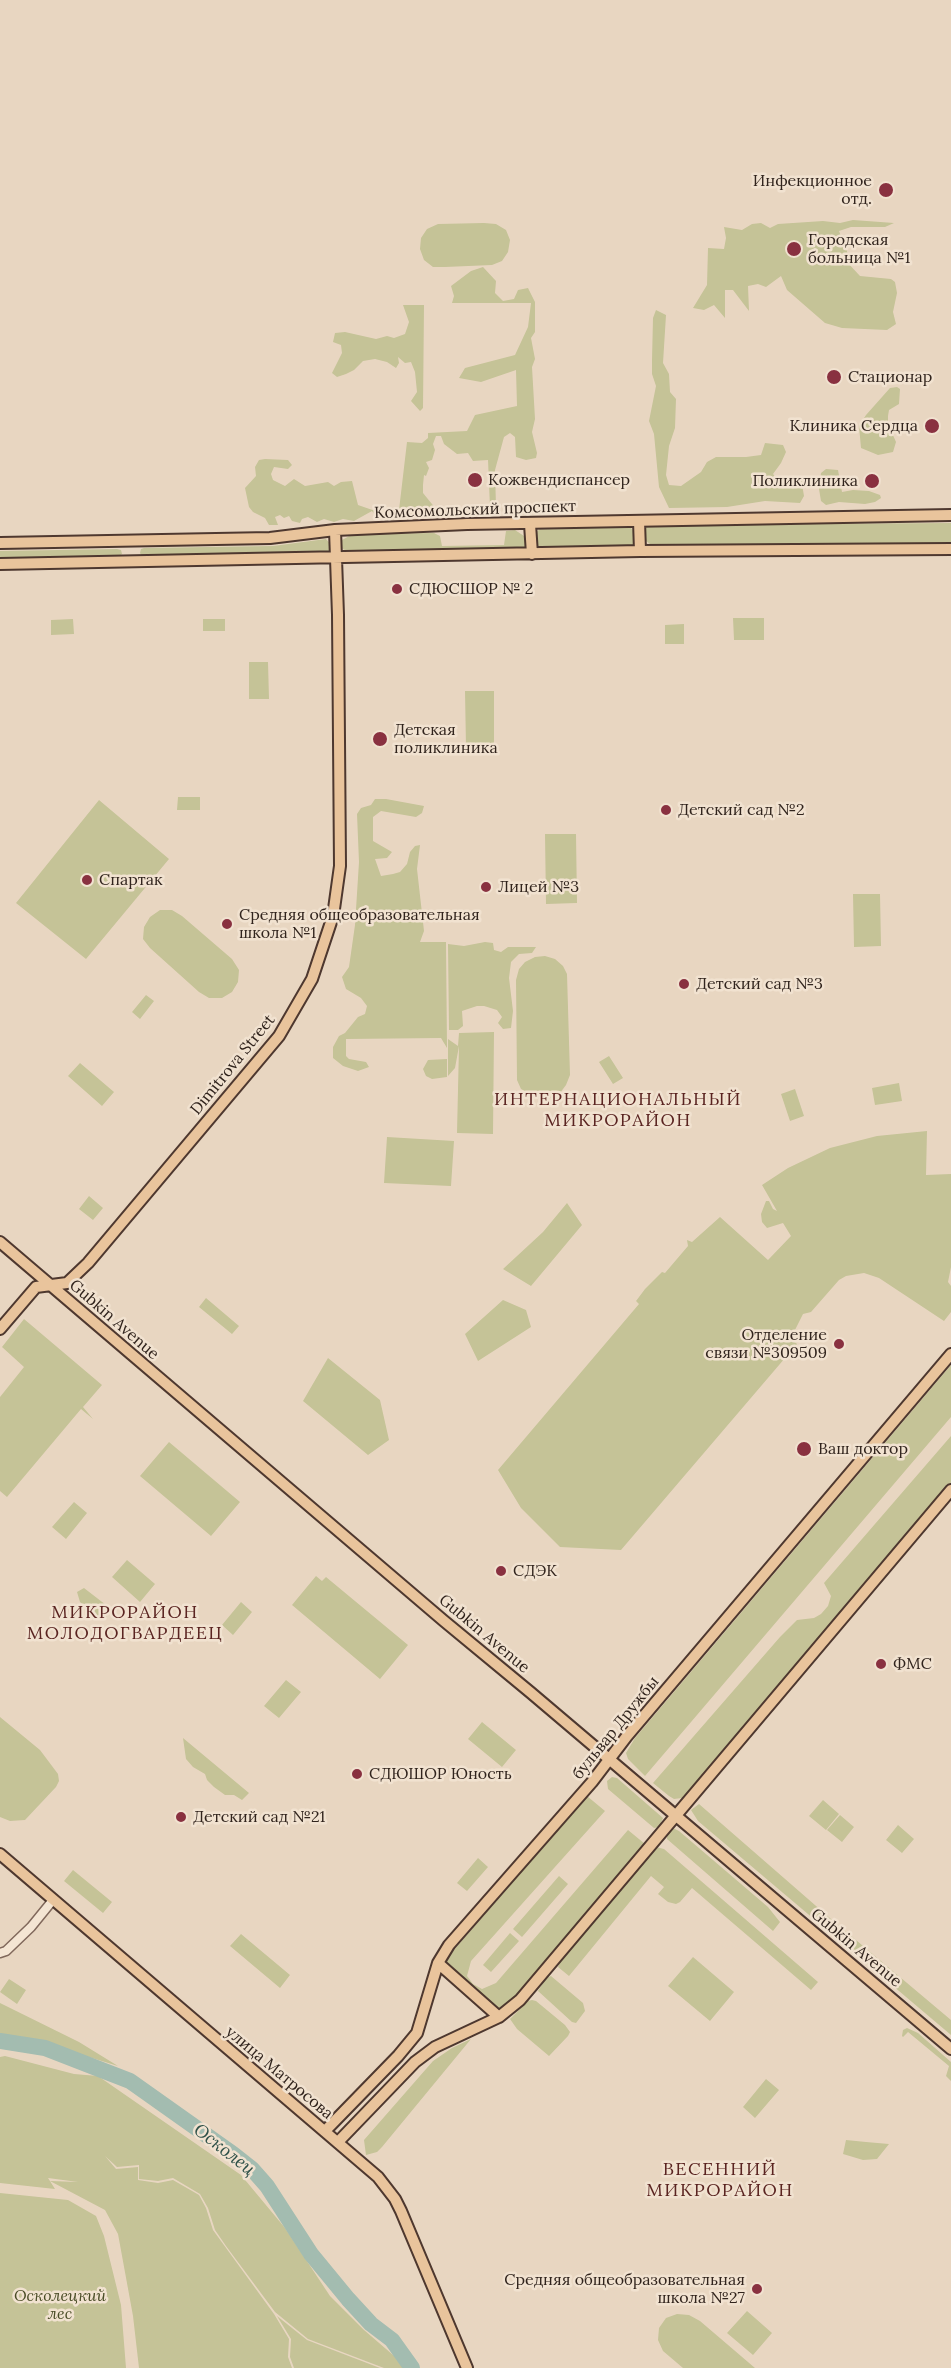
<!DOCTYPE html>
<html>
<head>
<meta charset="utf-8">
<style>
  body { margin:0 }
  canvas { display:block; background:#e8d6c1 }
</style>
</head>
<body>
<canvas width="951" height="2368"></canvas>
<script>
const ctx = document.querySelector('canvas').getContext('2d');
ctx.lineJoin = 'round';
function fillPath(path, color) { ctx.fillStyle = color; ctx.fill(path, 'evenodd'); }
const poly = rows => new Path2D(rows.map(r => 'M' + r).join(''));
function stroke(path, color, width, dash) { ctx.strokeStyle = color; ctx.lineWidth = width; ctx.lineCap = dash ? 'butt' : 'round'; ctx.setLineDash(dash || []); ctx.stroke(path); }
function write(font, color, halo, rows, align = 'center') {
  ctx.font = font + ' Lora,serif'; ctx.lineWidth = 5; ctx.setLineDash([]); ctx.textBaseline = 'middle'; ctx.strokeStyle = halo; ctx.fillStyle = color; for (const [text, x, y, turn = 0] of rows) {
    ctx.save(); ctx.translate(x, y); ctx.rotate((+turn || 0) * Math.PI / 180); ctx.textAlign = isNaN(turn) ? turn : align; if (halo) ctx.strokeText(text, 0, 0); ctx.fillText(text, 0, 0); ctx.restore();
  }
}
fillPath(poly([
  [853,220,894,223,885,227,851,227,839,231,848,254,847,262,860,276,891,279,895,282,897,293,893,312,896,324,887,330,842,328,825,323,787,290,781,276,766,287,758,284,748,286,749,311,733,290,725,290,725,318,714,305,704,310,693,308,707,285,708,248,724,249,726,238,724,227,742,230,752,224,761,223,770,228,778,224,823,221,840,223],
  [484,223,496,224,506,230,510,240,508,252,502,261,492,265,445,267,433,267,424,260,420,249,421,238,427,229,438,224],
  [483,267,496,281,495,293,503,301,514,299,518,290,528,288,535,302,535,332,531,338,535,359,532,367,535,419,532,432,537,453,536,458,526,460,516,457,515,437,510,433,504,437,495,470,496,507,490,507,488,460,473,461,468,453,457,454,444,444,441,436,436,436,433,444,435,450,432,460,426,462,429,468,426,476,424,475,423,485,423,493,436,509,432,518,413,517,394,520,387,515,378,519,372,511,354,521,343,519,334,522,324,519,317,522,308,517,302,519,300,523,292,521,289,516,284,518,280,515,275,517,278,525,269,525,265,518,253,512,249,507,245,488,256,476,255,467,259,460,265,459,288,460,292,465,288,469,274,467,271,474,273,480,285,486,294,479,305,486,328,482,334,486,341,482,352,481,358,505,384,514,399,510,407,442,422,443,428,438,428,433,467,431,475,415,517,406,516,370,481,382,459,378,465,368,515,355,528,327,531,303,452,303,454,296,451,286,471,271],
  [403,305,424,305,423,408,420,411,411,401,417,392,415,372,411,362,405,363,398,357,399,363,396,368,387,362,375,359,363,361,354,370,346,374,337,377,332,373,342,353,341,345,333,342,335,333,345,332,376,339,387,336,394,338,405,334,409,322],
  [656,310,666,315,663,363,669,374,670,392,676,399,675,428,669,446,666,475,669,485,681,486,701,472,707,462,716,457,746,457,761,455,765,443,783,445,786,452,781,463,773,474,777,479,801,478,804,496,800,503,765,501,727,507,669,508,659,487,654,434,649,421,656,386,652,374,652,360,653,318],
  [897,387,900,389,899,404,889,410,888,416,888,424,896,442,893,452,878,455,861,448,859,426,866,415,890,388],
  [826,469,838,470,842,492,853,490,869,491,880,495,881,498,875,502,865,504,839,502,826,505,821,501,819,489,821,473],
  [951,523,951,543,949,544,654,547,646,541,644,529,647,525],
  [617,526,631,528,634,532,635,542,633,546,539,549,535,546,534,534,540,529],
  [515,530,524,536,526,548,349,552,341,548,342,540,353,534,434,533,440,536,442,546,504,545,506,531],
  [326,539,332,546,330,551,324,553,142,556,140,553,141,549,144,548,273,546],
  [117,549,121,550,122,554,118,557,0,558,0,551],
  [733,618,764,618,764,640,734,640],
  [73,619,74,634,51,635,51,620],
  [203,619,225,619,225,631,203,631],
  [684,624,684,644,665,644,665,625],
  [249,662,268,662,269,699,249,699],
  [465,691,494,691,494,747,466,747],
  [178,797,200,797,200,810,177,810],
  [375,799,386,799,424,806,422,813,416,817,381,811,373,817,373,841,392,852,387,858,375,859,381,876,393,874,400,872,407,864,410,852,415,846,420,845,417,869,424,931,420,942,446,942,447,1048,441,1038,346,1039,346,1056,349,1059,366,1062,369,1067,358,1071,343,1066,333,1058,333,1047,339,1036,345,1033,358,1017,365,1014,367,1006,361,998,346,989,342,977,349,967,355,925,359,862,357,814,361,808,371,805],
  [99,800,169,859,86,959,16,903],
  [545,834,576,834,577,903,546,904],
  [853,894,880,894,881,946,854,947],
  [160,910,172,910,182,916,232,959,239,970,238,982,232,992,222,998,209,998,199,992,150,948,143,939,144,927,150,917],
  [485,942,493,943,494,950,501,952,508,947,536,947,532,953,519,954,511,962,509,978,513,1011,511,1028,503,1029,498,1023,502,1017,497,1010,484,1006,477,1006,462,1011,463,1026,458,1030,449,1030,448,944,464,946],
  [545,956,555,959,563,966,567,974,570,1075,566,1085,560,1093,550,1098,540,1099,521,1089,517,1080,516,980,519,969,525,962,535,957],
  [146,995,154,1001,140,1019,132,1012],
  [494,1032,493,1134,457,1133,459,1046,455,1068,448,1076,448,1039,458,1046,459,1033],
  [609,1056,623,1078,613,1084,599,1062],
  [447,1059,447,1077,432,1079,426,1076,423,1069,428,1060],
  [80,1063,114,1092,102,1106,68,1076],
  [899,1083,902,1101,875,1105,872,1088],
  [795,1089,804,1116,790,1121,781,1094],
  [927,1131,926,1175,951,1174,951,1267,948,1282,951,1286,951,1312,944,1321,879,1278,864,1273,846,1276,839,1280,811,1312,803,1314,791,1338,797,1344,621,1550,560,1547,521,1508,498,1470,639,1304,636,1301,645,1289,662,1272,665,1273,688,1246,687,1240,692,1242,720,1217,768,1260,791,1236,783,1223,767,1228,762,1222,761,1214,766,1201,769,1201,773,1209,777,1211,762,1185,788,1168,830,1148,877,1136],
  [387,1137,454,1141,451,1186,384,1183],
  [89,1196,103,1208,93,1220,79,1209],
  [567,1203,582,1225,531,1286,503,1269,543,1232],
  [206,1298,239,1326,232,1334,199,1307],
  [503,1300,526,1310,531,1327,478,1361,465,1334],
  [24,1319,102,1385,83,1407,93,1419,81,1409,7,1497,0,1491,0,1397,24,1367,2,1347],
  [328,1358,380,1400,389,1440,368,1455,303,1401],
  [951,1365,951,1417,645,1776,628,1759,626,1753,635,1738],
  [951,1436,951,1484,688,1794,682,1798,674,1799,669,1796,653,1783,780,1637,797,1620,814,1618,821,1614,828,1606,831,1596,824,1583],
  [169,1442,240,1502,211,1536,140,1476],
  [74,1502,87,1513,66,1539,52,1527],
  [127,1560,155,1584,140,1602,112,1577],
  [316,1576,322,1581,326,1577,408,1645,380,1679,292,1605],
  [84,1588,106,1605,109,1611,106,1618,98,1618,80,1602,77,1592],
  [241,1602,252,1612,233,1635,222,1625],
  [286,1680,301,1692,279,1718,264,1706],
  [0,1717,40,1750,58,1774,59,1781,56,1787,25,1820,10,1821,0,1817],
  [482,1722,516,1750,502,1767,468,1739],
  [183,1738,249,1793,242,1800,234,1795,225,1795,214,1787,207,1780,205,1774,193,1767,186,1759],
  [612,1777,617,1778,663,1818,659,1827,654,1828,608,1789,607,1781],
  [587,1796,605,1811,471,1961,467,1976,473,1984,482,1989,496,1983,628,1830,645,1844,514,1998,497,2011,445,1964,447,1958],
  [823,1800,839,1814,826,1830,809,1816],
  [699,1804,831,1919,951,2020,951,2035,698,1821,691,1810],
  [840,1815,854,1827,842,1842,827,1830],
  [898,1825,914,1839,902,1853,886,1840],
  [673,1828,679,1831,768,1907,780,1922,773,1931,667,1839,667,1833],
  [656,1847,664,1849,818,1982,811,1990,692,1888,680,1902,676,1904,668,1902,658,1894,664,1887,651,1876,569,1976,558,1967,561,1960],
  [478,1858,488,1867,467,1891,457,1883],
  [73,1870,112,1902,103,1913,64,1881],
  [559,1876,568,1884,522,1937,513,1929],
  [510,1933,519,1941,491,1972,483,1965],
  [241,1934,290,1975,280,1988,230,1946],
  [693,1957,734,1992,710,2021,668,1986],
  [551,1976,583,2003,585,2011,576,2023,572,2022,538,1991,546,1978],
  [9,1979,26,1990,17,2004,0,1992],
  [532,2000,536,2001,565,2025,570,2032,568,2036,549,2056,517,2029,510,2019,528,2001],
  [0,2003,79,2042,118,2066,24,2037,0,2035],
  [907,2028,918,2033,951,2062,951,2081,946,2076,949,2066,908,2032,903,2037,902,2036,903,2030],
  [471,2039,382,2147,377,2152,366,2155,364,2140,433,2061,452,2048],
  [5,2056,74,2074,98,2076,241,2175,285,2228,330,2296,364,2330,400,2361,403,2368,384,2368,308,2339,275,2312,226,2246,215,2230,208,2208,200,2194,173,2178,158,2181,139,2179,139,2165,117,2167,105,2156,116,2169,138,2167,138,2180,158,2183,173,2180,199,2195,206,2208,213,2230,274,2314,289,2339,288,2357,292,2368,139,2368,133,2316,118,2234,105,2210,50,2181,78,2182,48,2178,55,2189,0,2183,0,2057],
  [766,2079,779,2090,755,2118,743,2107],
  [846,2140,866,2142,889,2144,877,2159,863,2160,843,2154],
  [0,2193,68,2200,96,2216,104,2236,121,2305,126,2368,0,2368],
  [747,2311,772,2333,753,2355,727,2333],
  [677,2314,689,2315,700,2321,755,2368,683,2368,663,2351,658,2340,659,2328,666,2318],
  [277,2316,307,2340,380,2368,294,2368,290,2357,291,2339]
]), '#c5c397');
stroke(poly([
  [0,2041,45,2048,130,2081,233,2154,252,2169,267,2186,311,2254,348,2299,371,2324,392,2340,412,2368]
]), '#a3bcb0', 16);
const minor = poly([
  [0,1953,6,1951,31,1927,53,1900]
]);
const major = poly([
  [639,521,640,551],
  [530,524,532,554],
  [0,543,270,538,335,530,467,524,951,515],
  [0,564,640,551,951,549],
  [0,1242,444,1621,530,1692,951,2049],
  [0,1329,36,1287,67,1283,88,1263,279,1036,312,979,333,916,340,866,338,615,335,530],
  [0,1854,378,2177,395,2199,401,2211,467,2368],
  [438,1963,499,2017],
  [325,2131,398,2056,417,2033,438,1963,449,1945,592,1782,627,1736,951,1354],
  [338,2142,415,2062,435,2047,499,2017,520,2000,951,1490]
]);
stroke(minor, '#80685b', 11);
stroke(major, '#4e382f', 14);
stroke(minor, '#f4e5d3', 8);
stroke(major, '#e9c49c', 10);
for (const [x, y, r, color] of [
  [886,190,8,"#893140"],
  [794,249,8,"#893140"],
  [834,377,8,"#893140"],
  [932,426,8,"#893140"],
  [475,480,8,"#893140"],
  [872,481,8,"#893140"],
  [397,589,6,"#893140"],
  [380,739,8,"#893140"],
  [666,810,6,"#893140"],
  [87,880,6,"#893140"],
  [486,887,6,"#893140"],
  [227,924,6,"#893140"],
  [684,984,6,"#893140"],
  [839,1344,6,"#893140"],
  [804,1449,8,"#893140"],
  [501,1571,6,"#893140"],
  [881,1664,6,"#893140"],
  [357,1774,6,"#893140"],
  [181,1817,6,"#893140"],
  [757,2289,6,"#893140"]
]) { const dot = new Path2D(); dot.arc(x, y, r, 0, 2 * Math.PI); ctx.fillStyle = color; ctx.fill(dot); stroke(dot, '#f1e2d0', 2); }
write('16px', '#31241d', '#f1e2d0', [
  ["Инфекционное",872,181,"right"],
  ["отд.",872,199,"right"],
  ["Городская",808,240],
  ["больница №1",808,258],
  ["Стационар",848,377],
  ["Клиника Сердца",918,426,"right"],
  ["Кожвендиспансер",488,480],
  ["Поликлиника",858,481,"right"],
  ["СДЮСШОР № 2",409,589],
  ["Детская",394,730],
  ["поликлиника",394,748],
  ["Детский сад №2",678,810],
  ["Спартак",99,880],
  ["Лицей №3",498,887],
  ["Средняя общеобразовательная",239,915],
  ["школа №1",239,933],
  ["Детский сад №3",696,984],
  ["Отделение",827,1335,"right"],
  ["связи №309509",827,1353,"right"],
  ["Ваш доктор",818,1449],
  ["СДЭК",513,1571],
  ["ФМС",893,1664],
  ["СДЮШОР Юность",369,1774],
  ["Детский сад №21",193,1817],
  ["Средняя общеобразовательная",745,2280,"right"],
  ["школа №27",745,2298,"right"]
], 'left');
write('16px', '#31241d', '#f1e2d0', [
  ["Комсомольский проспект",475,510,-2],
  ["Dimitrova Street",233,1065,-51],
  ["Gubkin Avenue",114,1320,41],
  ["Gubkin Avenue",484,1634,40],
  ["бульвар Дружбы",616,1728,-51],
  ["Gubkin Avenue",856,1948,40],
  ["улица Матросова",279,2073,40]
]);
write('italic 16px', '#494c26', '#f1e2d0', [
  ["Осколецкий",60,2296],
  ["лес",60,2314]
]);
ctx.letterSpacing = '1.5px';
write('18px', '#5a2421', '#f1e2d0', [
  ["ИНТЕРНАЦИОНАЛЬНЫЙ",618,1100],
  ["МИКРОРАЙОН",618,1121],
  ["МИКРОРАЙОН",125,1613],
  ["МОЛОДОГВАРДЕЕЦ",125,1634],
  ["ВЕСЕННИЙ",720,2170],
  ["МИКРОРАЙОН",720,2191]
]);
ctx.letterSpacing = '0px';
write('italic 18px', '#2e5048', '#f1e2d0', [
  ["Осколец",224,2150,38]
]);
</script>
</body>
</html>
